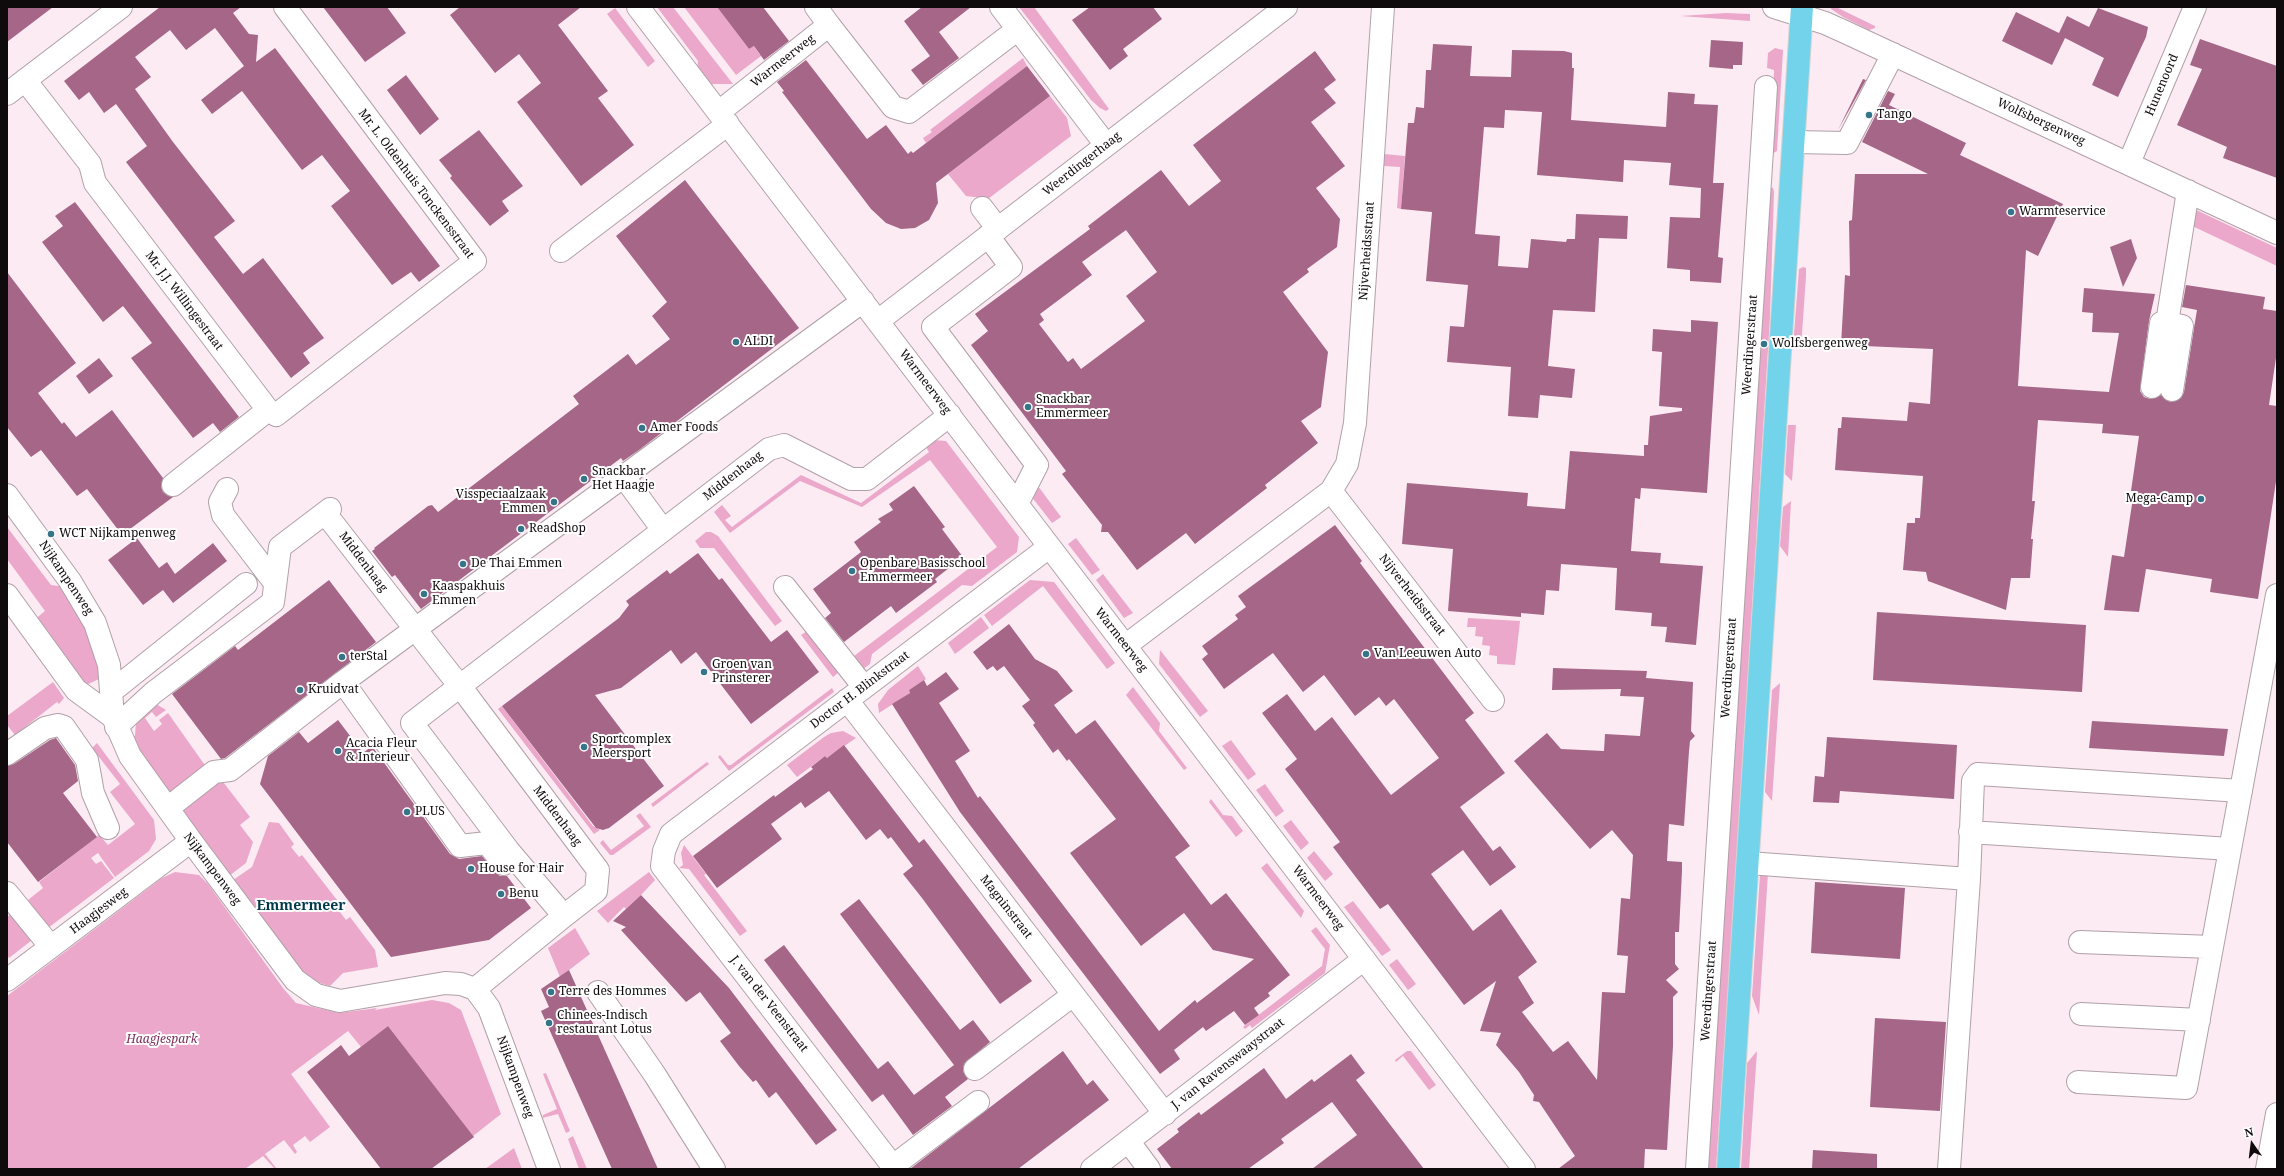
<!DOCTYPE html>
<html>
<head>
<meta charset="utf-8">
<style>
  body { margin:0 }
  #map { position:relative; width:2284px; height:1176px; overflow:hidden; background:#fcebf3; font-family:"Noto Serif",serif }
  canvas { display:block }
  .frame { position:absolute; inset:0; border:8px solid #0f0a0c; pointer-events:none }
  .north { position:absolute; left:2232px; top:1124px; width:40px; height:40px; -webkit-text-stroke:3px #fefefe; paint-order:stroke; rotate:346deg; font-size:11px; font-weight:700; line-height:16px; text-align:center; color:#0f0a0c }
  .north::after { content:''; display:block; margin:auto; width:14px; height:18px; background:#0f0a0c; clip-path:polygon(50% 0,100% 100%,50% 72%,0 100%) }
</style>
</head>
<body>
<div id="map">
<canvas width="2284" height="1176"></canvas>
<div class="frame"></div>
<div class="north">N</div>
</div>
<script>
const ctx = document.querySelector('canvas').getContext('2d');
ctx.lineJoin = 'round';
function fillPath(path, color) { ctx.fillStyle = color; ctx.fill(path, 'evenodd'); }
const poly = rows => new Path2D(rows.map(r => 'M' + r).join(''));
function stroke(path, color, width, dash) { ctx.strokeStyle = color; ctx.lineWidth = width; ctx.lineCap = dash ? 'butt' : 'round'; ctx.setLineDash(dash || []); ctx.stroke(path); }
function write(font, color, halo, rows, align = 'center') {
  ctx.font = font + ' "Noto Serif",serif'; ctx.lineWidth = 4; ctx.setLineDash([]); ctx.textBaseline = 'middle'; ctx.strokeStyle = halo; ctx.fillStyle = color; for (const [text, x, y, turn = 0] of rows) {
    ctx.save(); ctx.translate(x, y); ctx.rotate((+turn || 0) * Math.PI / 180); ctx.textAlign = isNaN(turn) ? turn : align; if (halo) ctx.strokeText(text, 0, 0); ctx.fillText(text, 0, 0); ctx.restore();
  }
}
fillPath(poly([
  [657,7,673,7,733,84,713,84,710,87,697,69,698,61],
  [684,7,717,7,749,49,754,46,760,55,786,37,736,75],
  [1019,7,1034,7,1109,109,1106,111,1100,108,1091,100],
  [1836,7,1875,26,1875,28,1869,30,1843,17,1831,9,1831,7],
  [615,8,655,61,648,67,607,14],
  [1726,13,1750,14,1750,21,1680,16],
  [1775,48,1783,50,1777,151,1772,154,1770,151,1774,72,1774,70,1767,68,1768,53],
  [1023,58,1027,66,926,143,923,138,932,132,930,130],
  [1050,96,1067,118,1071,136,984,202,983,198,966,196,948,174],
  [1384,154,1405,156,1401,209,1397,208,1400,167,1384,166],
  [1770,187,1773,188,1774,192,1770,317,1732,934,1716,1169,1705,1169],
  [2194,209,2277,248,2277,266,2188,224],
  [1803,267,1806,268,1806,276,1801,348,1793,347,1799,269],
  [1788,425,1796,425,1792,481,1785,474],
  [934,440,946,441,1019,537,1017,552,972,586,962,585,872,654,870,664,863,669,854,656,997,547,930,460,862,507,800,481,730,533,714,512,722,505,731,516,725,520,732,527,801,475,861,503,929,452,924,444],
  [1035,482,1061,517,1052,523,1031,496],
  [1791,501,1788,557,1780,546,1783,507],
  [7,527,51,585,66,587,97,648,99,679,86,685,33,621,45,611,7,559],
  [706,532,711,532,718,536,782,621,775,626,714,548,700,548,695,541],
  [1076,538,1100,570,1092,575,1068,544],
  [1103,574,1133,613,1124,618,1096,580],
  [1030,580,1054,582,1115,663,1107,669,1043,586,992,626,984,615],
  [981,617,989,628,955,654,948,643],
  [1468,618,1520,621,1515,665,1497,664,1497,656,1489,655,1490,646,1482,645,1483,637,1475,636,1476,627,1467,627],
  [807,631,839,672,833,677,801,635],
  [1160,650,1208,711,1200,717,1159,664],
  [918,666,926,679,909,690,910,693,879,713,878,704,888,690],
  [53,682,64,698,59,704,57,702,15,735,7,725,7,716],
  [1780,683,1772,801,1765,792,1772,690],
  [1133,687,1160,723,1159,731,1187,768,1184,770,1126,695],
  [832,688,834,692,729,771,718,757,720,755,728,765,731,765],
  [156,704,166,710,156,717,152,712,145,718,154,731,162,724,159,720,168,713,209,771,173,799,142,757,132,737,135,736,136,722],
  [502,706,593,826,600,830,594,834,498,709],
  [843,731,856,738,827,758,825,756,797,777,787,765,824,737,831,733],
  [1231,740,1256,774,1248,780,1222,746],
  [97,743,154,820,156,839,149,851,115,877,98,853,91,858,96,864,101,861,114,878,48,928,28,900,43,888,39,882,99,835,108,845,135,824,110,792,120,784,92,748],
  [707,762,709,764,653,807,651,804],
  [217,774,250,817,240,825,253,842,246,863,229,876,176,803],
  [1265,784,1284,811,1276,817,1256,790],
  [1211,799,1223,815,1232,816,1243,831,1236,837,1209,802],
  [640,813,651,827,613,855,610,855,600,843,603,840,611,850,644,826,636,816],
  [1291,820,1309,843,1301,850,1283,826],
  [269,822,279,823,294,844,291,847,299,857,302,855,337,900,333,903,346,920,350,917,375,950,378,967,343,973,330,986,316,982,299,970,233,880,252,867],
  [684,845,706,874,704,875,747,931,740,936,689,869,679,868,683,865,681,853],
  [1314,851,1333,874,1325,881,1307,858],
  [1267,863,1304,911,1301,918,1261,868],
  [175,872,199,875,208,884,283,988,296,1003,339,1013,377,1008,375,1010,432,1000,449,1003,461,1010,501,1114,473,1136,388,1026,361,1047,348,1031,291,1074,330,1127,310,1142,305,1136,293,1145,297,1152,295,1154,284,1140,265,1154,276,1168,275,1169,263,1156,245,1169,7,1169,7,996,162,878],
  [649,872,655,880,641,895,626,909,624,907,608,923,597,911],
  [1768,873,1759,1015,1752,996,1760,875],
  [1353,901,1391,950,1382,956,1344,907],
  [11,914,32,940,9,958,7,955,7,917],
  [1316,927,1330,945,1325,973,1252,1028,1250,1025,1245,1029,1243,1027,1322,966,1325,949,1311,931],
  [575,928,590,954,560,977,548,948],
  [1397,959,1416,984,1408,990,1389,965],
  [1407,1051,1411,1051,1436,1085,1429,1090,1403,1056,1396,1062,1395,1060],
  [1757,1051,1749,1169,1741,1169,1747,1063],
  [546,1073,570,1131,566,1133,558,1114,542,1118,543,1115,557,1109,543,1074],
  [573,1136,587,1169,579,1169,568,1139],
  [514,1148,522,1169,485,1169]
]), '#eba8ca');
fillPath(poly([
  [7,7,53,7,7,42],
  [160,7,241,7,233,13,249,34,258,35,256,62,275,48,440,266,419,282,411,272,392,285,331,206,350,191,322,155,302,170,242,91,212,114,201,100,244,66,215,28,186,50,170,30,135,57,151,77,135,89,173,142,235,221,214,237,243,274,263,258,324,338,303,353,310,363,291,378,126,162,147,146,116,104,104,113,89,92,79,100,64,81],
  [323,7,387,7,406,33,365,62],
  [460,7,581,7,558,25,608,91,598,98,634,145,581,186,517,102,541,83,519,54,495,73,450,15],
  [717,7,763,7,789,41,764,60,754,46,749,49],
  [922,7,971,7,939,32,959,58,923,85,911,70,930,56,904,21],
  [1090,7,1153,7,1162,19,1123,49,1128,56,1110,70,1072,20],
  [2098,8,2148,27,2146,37,2118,97,2092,85,2104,58,2065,38,2052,65,2002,41,2016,12,2059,33,2067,16,2089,27],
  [2200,39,2277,66,2277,178,2223,158,2227,147,2177,125,2202,69,2190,65],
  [1711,40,1743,42,1742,65,1733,65,1733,69,1709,67],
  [1433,44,1472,46,1470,76,1511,77,1512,50,1564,51,1572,53,1572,68,1574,68,1571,120,1666,127,1668,92,1695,94,1694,104,1718,105,1713,183,1724,183,1718,257,1723,258,1721,283,1690,281,1690,270,1667,268,1670,217,1700,218,1701,188,1669,185,1671,163,1624,160,1623,182,1537,175,1542,112,1505,110,1504,128,1484,127,1475,234,1500,236,1498,266,1528,268,1531,239,1566,242,1567,239,1575,239,1576,214,1628,216,1627,239,1599,238,1595,312,1553,310,1548,366,1575,369,1572,398,1540,395,1538,418,1508,416,1511,367,1447,362,1450,326,1464,327,1468,285,1426,281,1432,212,1401,209,1408,123,1414,123,1416,107,1424,108,1426,70,1431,70],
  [1315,51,1336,80,1324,89,1336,103,1311,122,1345,166,1316,188,1340,219,1337,247,1307,269,1309,272,1283,292,1328,352,1321,407,1301,421,1318,443,1265,485,1267,488,1195,544,1186,533,1137,570,1108,532,1101,532,1102,525,1062,474,1066,471,971,345,988,331,975,314,1090,229,1088,226,1161,170,1189,206,1221,181,1193,145],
  [1126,230,1157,272,1126,296,1145,321,1081,369,1073,358,1068,362,1039,324,1044,320,1040,314,1092,275,1082,262],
  [806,60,867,139,886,125,908,154,911,151,913,153,1027,66,1050,96,936,183,938,203,929,220,915,228,901,229,886,223,871,209,782,92,784,91,777,82],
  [406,75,439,119,420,135,387,90],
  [1863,79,1866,80,1838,130],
  [1888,91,1895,94,1889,105,1966,143,1960,155,2063,204,2038,256,2026,250,2018,386,2109,392,2119,333,2092,332,2093,313,2082,312,2084,288,2155,294,2149,321,2140,391,2144,397,2150,399,2161,395,2170,402,2181,398,2184,392,2194,328,2197,310,2182,307,2186,285,2265,297,2263,309,2277,311,2277,351,2269,405,2277,406,2277,475,2258,599,2210,592,2212,579,2146,569,2139,612,2104,610,2112,555,2124,557,2134,491,2131,491,2139,436,2102,433,2103,424,2038,420,2032,501,2035,501,2031,539,2033,539,2030,578,2011,578,2006,610,1928,581,1926,572,1903,570,1907,523,1915,523,1915,518,1920,518,1923,476,1835,470,1838,428,1841,428,1842,417,1907,421,1909,402,1930,404,1933,349,1841,345,1845,275,1850,276,1849,221,1852,220,1855,174,1928,174,1862,142],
  [479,130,523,186,502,201,509,211,490,226,450,178,452,176,439,160],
  [685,180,799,328,639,450,623,461,621,458,421,609,395,575,392,577,372,551,375,549,374,548,428,506,432,505,438,512,579,404,573,396,628,354,636,365,670,339,652,316,667,302,616,236],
  [75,202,239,417,220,432,213,423,193,438,131,358,152,343,123,306,103,322,42,242,63,226,55,216],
  [2131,239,2137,258,2123,287,2110,247],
  [7,272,76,363,38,393,62,424,64,422,76,437,112,410,163,478,161,486,163,492,173,497,122,535,87,489,77,496,41,450,31,457,7,427],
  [1691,320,1718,322,1707,493,1641,488,1640,499,1635,498,1631,551,1661,553,1660,563,1703,566,1696,645,1665,642,1667,627,1651,626,1652,613,1615,610,1617,568,1561,564,1559,591,1546,590,1544,615,1521,613,1521,617,1448,611,1453,549,1402,544,1407,483,1528,493,1527,506,1565,509,1570,451,1644,456,1644,445,1648,445,1650,416,1682,411,1682,408,1659,406,1662,352,1652,351,1653,329,1691,332],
  [99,358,113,376,89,394,76,376],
  [914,486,945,527,942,529,963,557,935,579,937,582,896,613,891,606,844,642,825,618,831,613,813,589,861,552,854,542,881,522,878,519,893,510,889,504],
  [1335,525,1362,561,1360,563,1474,713,1465,720,1505,773,1460,807,1493,851,1500,846,1516,867,1490,886,1463,850,1431,874,1473,931,1501,909,1537,962,1518,977,1534,1003,1522,1012,1553,1052,1568,1041,1597,1080,1602,992,1625,993,1628,956,1617,955,1621,898,1630,899,1633,855,1612,830,1590,849,1514,761,1547,733,1561,749,1604,751,1605,734,1640,736,1644,697,1620,696,1621,689,1552,690,1553,668,1647,671,1646,678,1693,682,1691,731,1695,736,1690,741,1689,751,1684,826,1669,824,1667,861,1682,862,1682,871,1679,932,1675,932,1675,964,1679,969,1666,980,1678,992,1673,997,1673,1046,1667,1150,1645,1149,1644,1169,1558,1169,1575,1156,1539,1102,1533,1101,1534,1095,1519,1072,1496,1045,1501,1033,1480,1031,1496,981,1464,1005,1388,904,1380,909,1333,847,1340,842,1285,769,1297,759,1262,713,1287,694,1315,731,1332,717,1391,795,1439,758,1394,699,1386,706,1379,697,1355,716,1324,675,1303,692,1273,653,1224,689,1202,659,1208,654,1202,646,1238,619,1235,615,1246,607,1238,596],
  [137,538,159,568,167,562,175,574,213,543,227,561,173,603,163,590,143,605,108,560],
  [698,553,719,580,722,578,771,642,787,630,819,672,751,724,696,652,681,664,671,650,621,688,595,695,664,786,609,828,603,830,596,828,502,706,619,618,629,605,626,601,667,570,670,574],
  [329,580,376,642,225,758,221,759,172,694,235,646,238,650],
  [1877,612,2086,625,2082,692,1873,680],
  [1009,624,1035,659,1057,671,1073,691,1054,705,1076,734,1095,720,1190,846,1175,857,1211,905,1226,893,1290,975,1268,993,1270,996,1254,1008,1259,1015,1245,1025,1234,1011,1206,1031,1203,1027,1174,1050,1180,1059,1160,1074,960,812,892,704,910,693,909,690,924,680,927,686,946,672,959,689,939,703,970,751,955,761,978,798,980,796,1159,1031,1195,1000,1197,1003,1254,959,1213,950,1184,913,1141,946,1070,853,1116,819,1069,759,1067,761,1058,749,1053,753,1033,725,1035,723,1022,706,1030,700,1004,666,997,671,993,666,987,670,973,652],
  [338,720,363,753,372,746,450,854,459,859,482,856,495,872,500,876,507,876,531,908,489,940,391,957,260,784,268,756,299,732,308,743],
  [2092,721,2178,726,2228,729,2224,756,2089,748],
  [1827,737,1957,745,1954,799,1840,791,1839,803,1813,802,1815,776,1824,777],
  [56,738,75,765,78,781,63,793,97,837,38,882,7,842,7,766,14,764,50,740],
  [844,745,919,843,924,839,1032,981,1000,1004,922,898,903,874,913,866,891,837,888,839,880,829,866,840,829,791,805,808,801,802,771,824,782,839,717,888,693,856,774,795,775,797,813,769,811,767,825,756,827,758],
  [1815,882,1905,888,1900,959,1811,953],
  [641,895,729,988,837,1130,816,1145,776,1092,769,1098,756,1080,753,1082,739,1066,720,1041,731,1033,700,992,686,1002,621,930,626,927,613,921],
  [859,899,960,1030,973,1020,990,1042,964,1064,963,1071,968,1079,945,1097,952,1106,913,1135,883,1094,872,1102,764,960,784,945,878,1069,888,1061,914,1095,954,1065,840,914],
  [569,970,633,1113,658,1169,612,1169,541,1011,549,1007,541,989],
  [1875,1018,1946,1022,1940,1111,1870,1107],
  [388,1026,474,1137,431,1169,381,1169,307,1072,341,1045,349,1056],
  [1063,1051,1087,1085,1093,1080,1109,1100,1018,1169,910,1169],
  [1351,1054,1365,1073,1356,1080,1424,1169,1312,1169,1357,1135,1332,1102,1281,1139,1284,1143,1248,1169,1172,1169,1157,1149,1179,1132,1177,1129,1199,1112,1201,1115,1264,1068,1286,1099,1312,1079,1314,1082],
  [1813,1150,1877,1154,1877,1169,1812,1169]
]), '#a56687');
const minor = poly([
  [638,7,1524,1169],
  [1001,7,1106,145],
  [1774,7,1825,23,1845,32,2277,233],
  [829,25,893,107,909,112,1018,29],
  [25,80,90,164,95,183,268,410,276,415,475,261,285,7],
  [7,94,121,7],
  [719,112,829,25,816,7],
  [1794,142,1847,143,1893,54],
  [2129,163,2195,7],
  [982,208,998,229],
  [988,236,1011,267,933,327,1037,465,1017,504],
  [561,251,728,124],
  [878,321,1286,7],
  [2152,387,2161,323,2167,323],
  [2172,390,2182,326,2167,323,2188,191],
  [624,477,663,530],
  [173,485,268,410],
  [227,489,220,502,223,515,275,583],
  [1331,491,1493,700],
  [7,495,70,581,95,623,109,665,113,717,130,756,191,841,295,980,316,995,340,1001,445,983,461,984,475,989,489,1008,549,1169],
  [325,513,447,670,460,686,598,870,596,891,564,916,508,850,412,723,460,686,769,449,784,445,851,479,867,479,950,415],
  [785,587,864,687],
  [7,595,76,690,113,717],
  [1125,646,1331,491,1347,464,1355,423,1383,7],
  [343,682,460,846,487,843,504,864],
  [111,692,246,584],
  [847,700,1165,1114],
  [116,727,153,693,273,602,280,547,330,509],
  [7,754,45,728,58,725,64,727,87,760,93,793,108,828],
  [168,808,214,772,230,770,343,682,863,301],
  [1970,832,2230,849],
  [1748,863,1969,879,1949,1169],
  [1969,879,1973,781,1978,774,2241,791],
  [7,893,51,947],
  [2080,942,2212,947],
  [7,980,191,841],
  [475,989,564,916],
  [598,992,655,1075,714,1169],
  [2081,1014,2199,1020],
  [975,1069,1073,995],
  [2078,1082,2186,1088,2277,595],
  [1129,1142,1149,1169],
  [893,1166,978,1102],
  [895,1169,662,866,664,851,671,834,1049,547],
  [1092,1169,1364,959],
  [1697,1169,1766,87],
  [2267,1169,2277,1114]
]);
const major = poly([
  [1728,1169,1802,7]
]);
stroke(minor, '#b0a0a8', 24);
stroke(major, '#d4d3d3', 24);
stroke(minor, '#fff', 22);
stroke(major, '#73d3eb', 22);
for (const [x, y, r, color] of [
  [1869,115,4,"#367589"],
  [2011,212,4,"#367589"],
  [736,342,4,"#367589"],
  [1764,344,4,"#367589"],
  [1028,407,4,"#367589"],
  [642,428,4,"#367589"],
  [584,479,4,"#367589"],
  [2201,499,4,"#367589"],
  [554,502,4,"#367589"],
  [521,529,4,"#367589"],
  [51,534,4,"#367589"],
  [463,564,4,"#367589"],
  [852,571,4,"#367589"],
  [424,594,4,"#367589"],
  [1366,654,4,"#367589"],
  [342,657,4,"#367589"],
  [704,672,4,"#367589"],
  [300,690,4,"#367589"],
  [584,747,4,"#367589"],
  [338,751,4,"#367589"],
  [407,812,4,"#367589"],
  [471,869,4,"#367589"],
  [501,894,4,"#367589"],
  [551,992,4,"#367589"],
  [549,1023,4,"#367589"]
]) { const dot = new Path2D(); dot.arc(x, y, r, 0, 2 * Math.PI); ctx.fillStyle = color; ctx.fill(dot); stroke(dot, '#fefefe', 1.5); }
write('12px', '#0f0a0c', '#fefefe', [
  ["Warmeerweg",783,61,-38],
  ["Hunenoord",2162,85,-67],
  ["Wolfsbergenweg",2041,122,25],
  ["Weerdingerhaag",1082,164,-38],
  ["Mr. L. Oldenhuis Tonckensstraat",416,184,53],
  ["Nijverheidsstraat",1367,251,-86],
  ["Mr. J.J. Willingestraat",184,301,53],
  ["Weerdingerstraat",1750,345,-86],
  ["Warmeerweg",925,382,53],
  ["Middenhaag",733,476,-38],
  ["Middenhaag",363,562,53],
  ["Nijkampenweg",66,578,56],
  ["Nijverheidsstraat",1412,595,52],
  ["Warmeerweg",1121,640,52],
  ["Weerdingerstraat",1729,668,-86],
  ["Doctor H. Blinkstraat",860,690,-37],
  ["Middenhaag",557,816,53],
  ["Nijkampenweg",212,869,53],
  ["Warmeerweg",1318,898,53],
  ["Magninstraat",1006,907,52],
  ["Haagjesweg",99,911,-37],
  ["Weerdingerstraat",1709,991,-86],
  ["J. van der Veenstraat",769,1004,52],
  ["J. van Ravenswaaystraat",1228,1064,-38],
  ["Nijkampenweg",515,1077,70]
]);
write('12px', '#0f0a0c', '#fefefe', [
  ["Tango",1877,115],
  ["Warmteservice",2019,212],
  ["ALDI",744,342],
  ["Wolfsbergenweg",1772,344],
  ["Snackbar",1036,400],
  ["Emmermeer",1036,414],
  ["Amer Foods",650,428],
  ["Snackbar",592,472],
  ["Het Haagje",592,486],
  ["Visspeciaalzaak",546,495,"right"],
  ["Emmen",546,509,"right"],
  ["Mega-Camp",2193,499,"right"],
  ["ReadShop",529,529],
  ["WCT Nijkampenweg",59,534],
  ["De Thai Emmen",471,564],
  ["Openbare Basisschool",860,564],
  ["Emmermeer",860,578],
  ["Kaaspakhuis",432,587],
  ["Emmen",432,601],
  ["Van Leeuwen Auto",1374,654],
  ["terStal",350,657],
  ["Groen van",712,665],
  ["Prinsterer",712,679],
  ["Kruidvat",308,690],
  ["Sportcomplex",592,740],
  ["Meersport",592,754],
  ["Acacia Fleur",346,744],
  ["& Interieur",346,758],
  ["PLUS",415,812],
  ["House for Hair",479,869],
  ["Benu",509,894],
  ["Terre des Hommes",559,992],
  ["Chinees-Indisch",557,1016],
  ["restaurant Lotus",557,1030]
], 'left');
write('italic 12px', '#7d2e5c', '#fefefe', [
  ["Haagjespark",162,1040]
]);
write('bold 14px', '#003949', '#fefefe', [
  ["Emmermeer",301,906]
]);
</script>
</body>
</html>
